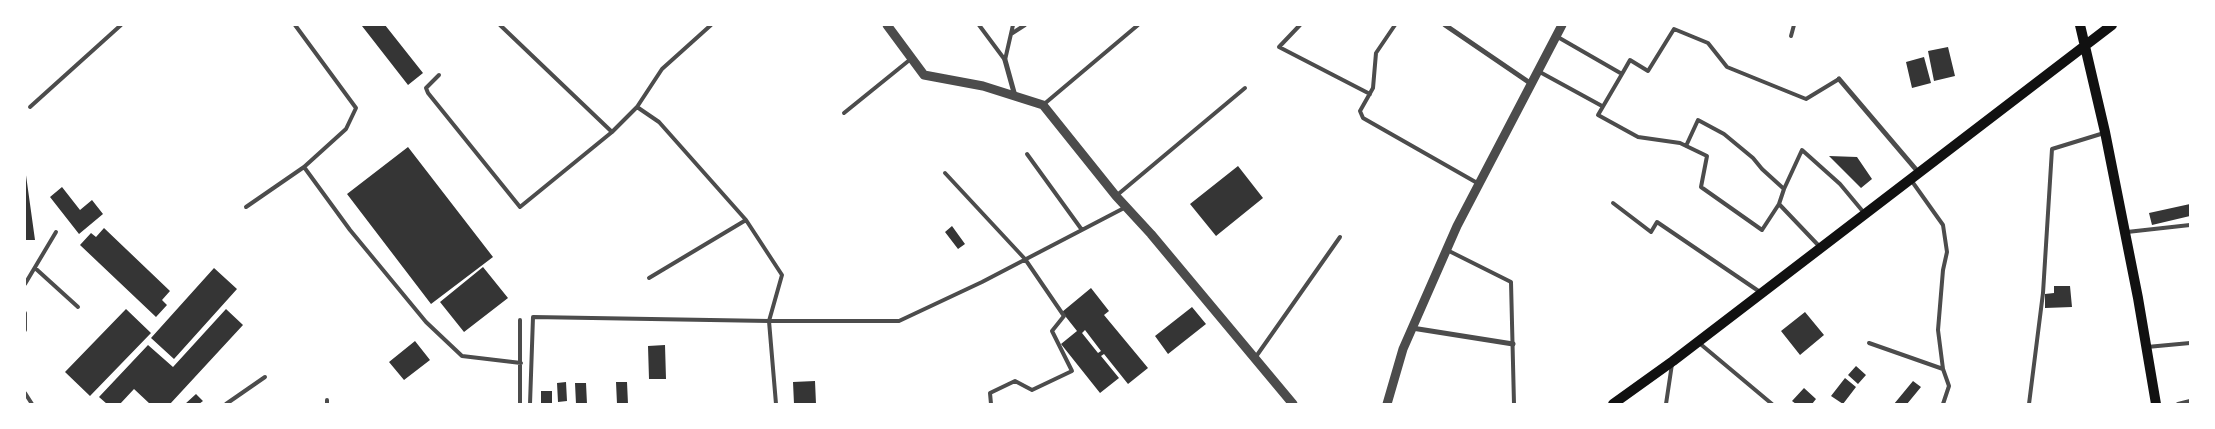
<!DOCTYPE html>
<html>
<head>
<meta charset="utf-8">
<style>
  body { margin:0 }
  #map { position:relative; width:2215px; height:429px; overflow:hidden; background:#fff; font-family:"Open Sans",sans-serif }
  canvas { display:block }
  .frame { position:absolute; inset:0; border:26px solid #fff; pointer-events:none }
</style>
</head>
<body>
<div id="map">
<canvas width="2215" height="429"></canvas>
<div class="frame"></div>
</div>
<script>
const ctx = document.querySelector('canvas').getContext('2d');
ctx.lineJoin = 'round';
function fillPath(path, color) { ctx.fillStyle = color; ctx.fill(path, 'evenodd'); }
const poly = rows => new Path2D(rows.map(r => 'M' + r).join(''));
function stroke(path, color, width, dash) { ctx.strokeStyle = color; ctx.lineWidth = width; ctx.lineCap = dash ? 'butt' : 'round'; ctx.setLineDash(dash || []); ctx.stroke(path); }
fillPath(poly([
  [364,25,385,25,423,73,408,85,362,26],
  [1948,47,1955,76,1934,81,1928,51],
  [1924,57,1931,83,1912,88,1906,62],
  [408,147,493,257,431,304,347,194],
  [1829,156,1857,157,1872,179,1861,188],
  [1238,166,1263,198,1216,236,1190,204],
  [25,168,35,240,25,240],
  [62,187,80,210,92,200,103,214,79,234,50,197],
  [2190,204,2190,216,2152,225,2149,213],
  [952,226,965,244,958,249,945,232],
  [104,228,170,291,162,300,167,305,156,317,80,245,91,233,96,237],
  [483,267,508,298,464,332,440,302],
  [214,268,237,289,174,359,151,338],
  [2054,286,2070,286,2072,307,2045,308,2045,294,2054,293],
  [1091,288,1109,311,1104,315,1148,368,1128,384,1104,354,1101,356,1119,378,1100,393,1061,344,1077,331,1062,312],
  [1085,330,1101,351,1098,353,1082,333],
  [1192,307,1206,324,1168,354,1155,336],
  [126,309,151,333,90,396,65,372],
  [226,309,243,325,170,404,150,404,134,389,120,404,107,404,99,397,148,345,173,367],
  [1805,312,1824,335,1800,355,1781,331],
  [415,341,430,360,404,380,389,362],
  [665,345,666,379,649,379,648,346],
  [1856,366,1866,375,1858,384,1848,375],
  [1845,378,1856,387,1843,404,1831,396],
  [815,381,816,404,794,404,793,382],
  [1913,381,1921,387,1907,404,1894,404],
  [566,382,567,401,558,402,557,383],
  [616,382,627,382,628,404,617,404],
  [575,383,586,383,587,404,576,404],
  [1804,388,1816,399,1812,404,1796,404,1792,401],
  [541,391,552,391,552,404,541,404],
  [196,394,203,401,199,404,185,404]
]), '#353535');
stroke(poly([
  [295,25,356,108,346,129,304,167,350,230,426,322,462,356,521,363],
  [500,25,612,132],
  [979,25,1005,60],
  [1300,25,1279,47,1370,94],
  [1395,25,1376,53,1373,88,1360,111,1363,118,1479,184],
  [1011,34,1025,25],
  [1556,36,1622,74,1630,60,1648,71,1674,29,1708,43,1727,67,1806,99,1839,79],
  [1791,36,1794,25],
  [1005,60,1013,25],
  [1538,71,1602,106],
  [1622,74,1598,115,1638,137,1680,143,1707,156,1701,187,1762,230,1779,204],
  [439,75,426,88,428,93,520,207,612,132,637,107,659,122,746,220,782,275,769,321,899,321,982,282,1126,207],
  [1043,105,1138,25],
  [30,107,121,25],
  [637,107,662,69,711,25],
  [844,113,912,58],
  [1686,146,1698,120,1724,134,1753,158,1762,169,1784,189,1779,204,1819,246],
  [1027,154,1082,230],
  [945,173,1025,259,1064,316,1052,331,1072,371,1032,390,1015,381,990,393,991,404],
  [1911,180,1943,225,1947,252,1943,270,1938,330,1943,369,1949,386,1943,404],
  [1784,189,1802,150,1840,184,1865,214],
  [1116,196,1245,88],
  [1613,203,1651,232,1657,222,1760,292],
  [246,207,304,167],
  [2127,232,2190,225],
  [1447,250,1511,282,1514,404],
  [35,268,78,307],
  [649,278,746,220],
  [25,284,56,232],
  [25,313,25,330],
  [520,320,520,404],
  [1698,342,1772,404],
  [1869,343,1943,369],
  [2147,347,2190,343],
  [1255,358,1340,237],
  [25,393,32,404],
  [327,400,327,404],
  [226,404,265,377],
  [530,404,533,317,769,321,776,404],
  [1666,404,1672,364],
  [2029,404,2043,293,2052,149,2104,133],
  [2178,404,2190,401]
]), '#4c4c4c', 4);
stroke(poly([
  [1445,25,1530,83],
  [1005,60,1015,96],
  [1839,79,1919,173],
  [1412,328,1513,344]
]), '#4c4c4c', 5);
stroke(poly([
  [887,25,924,75,983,86,1043,105,1116,196,1151,234,1293,404],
  [1387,404,1403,349,1457,226,1562,25]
]), '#4c4c4c', 9);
stroke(poly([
  [2080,25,2105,132,2138,298,2156,404],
  [1613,404,1673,361,2112,25]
]), '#111', 10);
</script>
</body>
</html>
